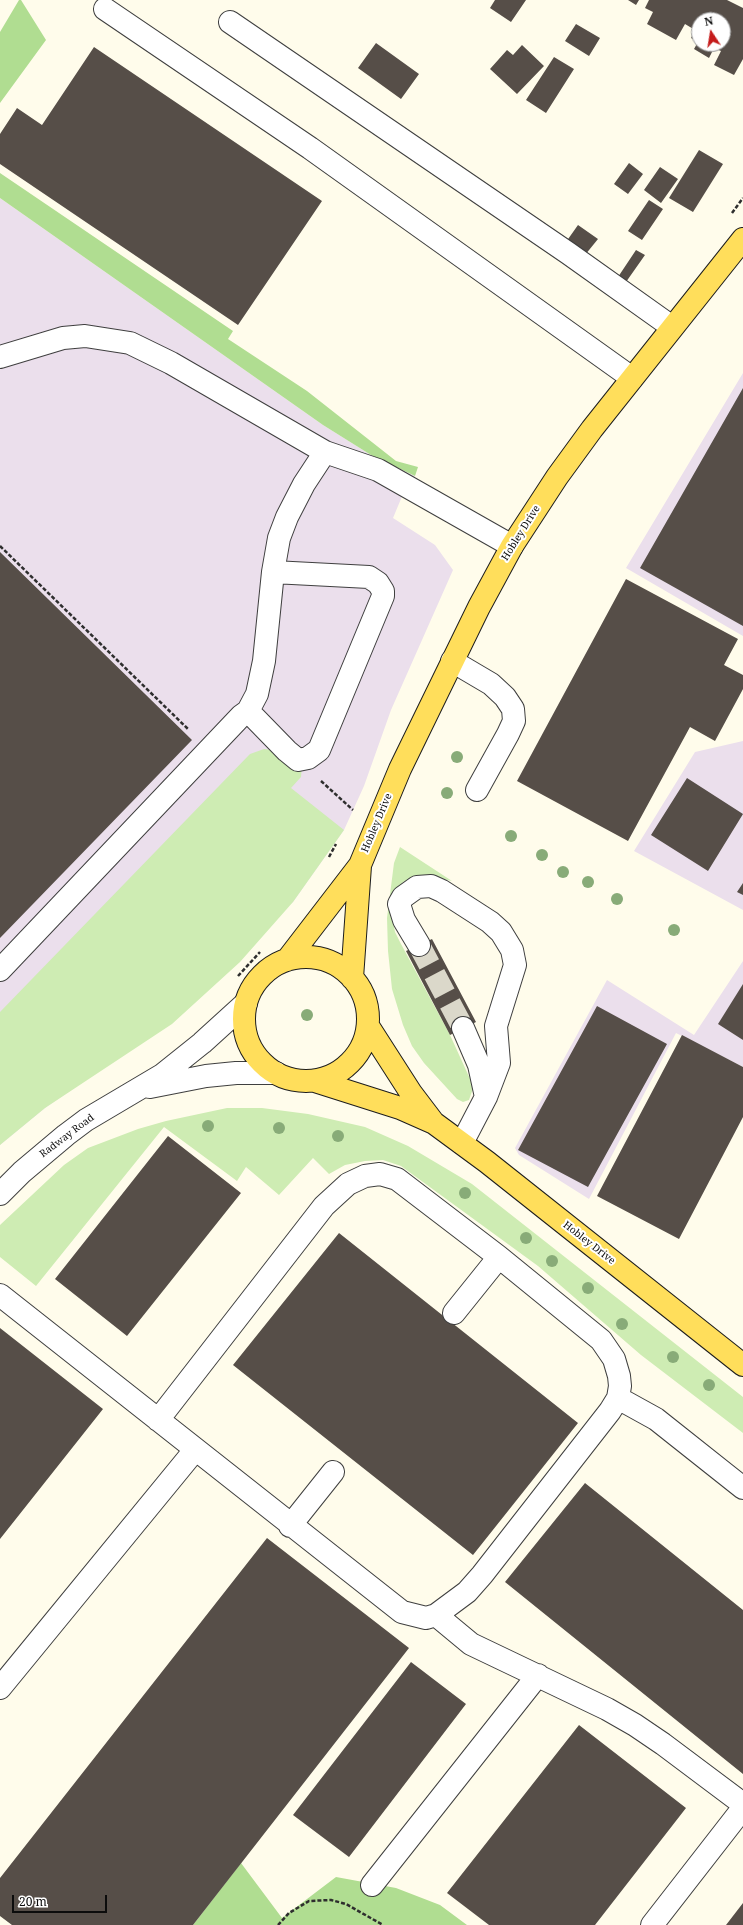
<!DOCTYPE html>
<html>
<head>
<meta charset="utf-8">
<style>
  body { margin:0 }
  #map { position:relative; width:743px; height:1925px; overflow:hidden; background:#fffceb; font-family:"Noto Serif",serif }
  canvas { display:block }
  .north { position:absolute; left:691px; top:12px; width:40px; height:40px; box-sizing:border-box; background:#fff; border:1px solid #9e9e9e; border-radius:50%; rotate:348deg; font-size:11px; font-weight:700; line-height:16px; text-align:center; color:#0c0c0c }
  .north::after { content:''; display:block; margin:auto; width:14px; height:18px; background:#c51c1c; clip-path:polygon(50% 0,100% 100%,50% 72%,0 100%) }
  .scale { position:absolute; left:12px; top:1895px; width:95px; height:18px; box-sizing:border-box; border:2px solid #0c0c0c; border-top:0; padding-left:5px; font-size:12px; line-height:14px; white-space:nowrap; color:#0c0c0c; -webkit-text-stroke:3px #fff; paint-order:stroke }
</style>
</head>
<body>
<div id="map">
<canvas width="743" height="1925"></canvas>
<div class="north">N</div>
<div class="scale">20 m</div>
</div>
<script>
const ctx = document.querySelector('canvas').getContext('2d');
ctx.lineJoin = 'round';
function fillPath(path, color) { ctx.fillStyle = color; ctx.fill(path, 'evenodd'); }
const poly = rows => new Path2D(rows.map(r => 'M' + r).join(''));
function stroke(path, color, width, dash) { ctx.strokeStyle = color; ctx.lineWidth = width; ctx.lineCap = dash ? 'butt' : 'round'; ctx.setLineDash(dash || []); ctx.stroke(path); }
function write(font, color, halo, rows, align = 'center') {
  ctx.font = font + ' "Noto Serif",serif'; ctx.lineWidth = 4; ctx.setLineDash([]); ctx.textBaseline = 'middle'; ctx.strokeStyle = halo; ctx.fillStyle = color; for (const [text, x, y, turn = 0] of rows) {
    ctx.save(); ctx.translate(x, y); ctx.rotate((+turn || 0) * Math.PI / 180); ctx.textAlign = isNaN(turn) ? turn : align; if (halo) ctx.strokeText(text, 0, 0); ctx.fillText(text, 0, 0); ctx.restore();
  }
}
fillPath(poly([
  [0,198,323,425,371,455,415,476,403,494,393,518,435,545,453,570,391,710,364,786,344,830,293,902,96,1073,45,1108,0,1145],
  [743,373,743,636,626,568],
  [743,741,743,910,634,851,695,752],
  [743,961,743,1067,676,1033,589,1199,519,1155,515,1148,607,980,694,1035]
]), '#ebdfec');
fillPath(poly([
  [264,749,273,750,302,765,301,777,291,788,344,830,293,902,240,962,172,1024,45,1108,0,1145,0,1012,250,754],
  [400,847,452,881,430,876,412,879,403,882,395,892,392,917,395,932,401,944,450,1035,471,1081,473,1089,471,1094,469,1100,463,1102,457,1099,424,1063,412,1046,403,1025,392,989,388,951,387,918,394,863],
  [227,1108,262,1108,308,1114,365,1127,408,1146,472,1184,743,1397,743,1433,641,1355,538,1266,401,1166,383,1160,365,1161,345,1165,329,1174,313,1158,279,1195,246,1167,237,1181,164,1127,36,1286,0,1257,0,1225,64,1165,88,1148,138,1129,166,1121]
]), '#ceecb3');
fillPath(poly([
  [19,0,21,0,46,40,0,103,0,32],
  [0,173,233,331,228,339,307,391,396,461,418,467,415,476,371,455,323,425,0,198],
  [241,1863,282,1918,336,1877,396,1888,440,1905,467,1925,193,1925]
]), '#b0dd91');
fillPath(poly([
  [495,0,526,0,511,22,490,8],
  [628,0,639,0,636,5],
  [649,0,727,0,743,8,743,59,734,75,714,65,721,51,714,48,709,58,694,49,698,42,691,38,695,30,685,24,676,40,647,24,653,12,645,8],
  [699,20,723,20,723,44,699,44],
  [576,24,600,38,589,56,565,41],
  [376,43,419,74,401,99,358,68],
  [522,45,544,66,517,94,490,69,507,50,513,55],
  [94,47,322,201,238,325,0,164,0,134,17,108,42,125],
  [554,57,574,69,546,113,526,100],
  [699,150,723,164,693,212,669,198],
  [629,163,643,174,628,194,614,184],
  [660,167,678,179,661,203,644,190],
  [649,200,663,209,642,240,628,231],
  [578,225,598,239,585,255,566,242],
  [636,250,645,255,626,282,618,277],
  [743,388,743,626,640,568],
  [0,552,192,740,0,938],
  [626,579,738,639,724,665,743,675,743,689,715,741,690,727,628,841,517,781],
  [687,778,743,814,708,871,651,835],
  [743,883,743,895,737,892],
  [432,939,476,1022,450,1035,406,951],
  [743,984,743,1040,718,1024],
  [597,1006,667,1044,588,1187,518,1150],
  [682,1035,743,1067,743,1117,679,1239,597,1196],
  [168,1136,241,1193,127,1336,55,1279],
  [339,1233,578,1423,473,1555,233,1365],
  [0,1328,103,1409,0,1539],
  [585,1483,743,1610,743,1774,505,1582],
  [267,1538,409,1648,193,1925,12,1925,0,1916,0,1878],
  [411,1662,466,1704,349,1857,293,1815],
  [579,1725,686,1808,595,1925,489,1925,447,1893],
  [743,1903,743,1925,726,1925]
]), '#564e48');
stroke(poly([
  [419,945,463,1028]
]), '#dbd8ca', 22, [22, 11]);
const minor = poly([
  [105,9,310,148,632,378],
  [230,22,568,253,672,327],
  [0,357,63,338,85,336,130,343,171,363,325,452],
  [452,661,491,684,505,697,513,709,514,721,508,734,477,790],
  [248,711,287,751,298,760,308,758,319,750,383,596,383,591,378,583,369,577,273,572],
  [419,945,404,920,399,904,403,897,417,887,431,886,442,891,490,922,501,932,512,950,515,965,496,1026,499,1063,486,1097,462,1143],
  [0,970,241,716,248,711,257,694,264,661,273,572,279,538,287,517,304,484,325,452,378,470,512,546],
  [463,1028,479,1065,486,1097],
  [150,1087,206,1076,236,1073,276,1073],
  [0,1194,22,1172,66,1135,86,1120,162,1075,202,1043,246,1003],
  [0,1295,402,1612,426,1618,436,1615,471,1644,607,1709,635,1725,663,1744,743,1804],
  [454,1313,499,1257],
  [618,1398,656,1419,743,1488],
  [158,1420,324,1206,348,1184,365,1176,380,1174,397,1179,499,1257,601,1340,614,1359,619,1376,620,1386,618,1398,610,1411,482,1575,467,1592,436,1615],
  [290,1526,333,1472],
  [0,1688,195,1450],
  [372,1885,538,1675],
  [652,1925,743,1808]
]);
const major = poly([
  '244 1019a62 62 0 1 1 124 0a62 62 0 1 1-124 0Z',
  [287,960,360,865,400,769,479,607,512,546,557,477,592,429,743,239],
  [352,978,360,866],
  [368,1026,411,1093,433,1122],
  [315,1081,400,1108,434,1123,487,1162,743,1365]
]);
stroke(minor, '#3f3f3f', 24);
stroke(major, '#1d1d1d', 24);
stroke(poly([
  [732,213,743,198],
  [0,546,189,730],
  [321,781,353,810],
  [329,857,336,844],
  [238,976,260,952],
  [278,1925,289,1913,309,1901,331,1900,346,1904,383,1925]
]), '#2e2e2e', 2.5, [4, 2]);
stroke(minor, '#fff', 22);
stroke(major, '#ffde5b', 22);
ctx.fillStyle = '#88ab78';
for (const [x, y] of [
  [457,757],
  [447,793],
  [511,836],
  [542,855],
  [563,872],
  [588,882],
  [617,899],
  [674,930],
  [307,1015],
  [208,1126],
  [279,1128],
  [338,1136],
  [465,1193],
  [526,1238],
  [552,1261],
  [588,1288],
  [622,1324],
  [673,1357],
  [709,1385]
]) { ctx.beginPath(); ctx.arc(x, y, 6, 0, 2 * Math.PI); ctx.fill(); }
write('10px', '#0c0c0c', '#fff', [
  ["Hobley Drive",521,533,-58],
  ["Hobley Drive",377,823,-67],
  ["Radway Road",67,1136,-37],
  ["Hobley Drive",589,1243,38]
]);
</script>
</body>
</html>
